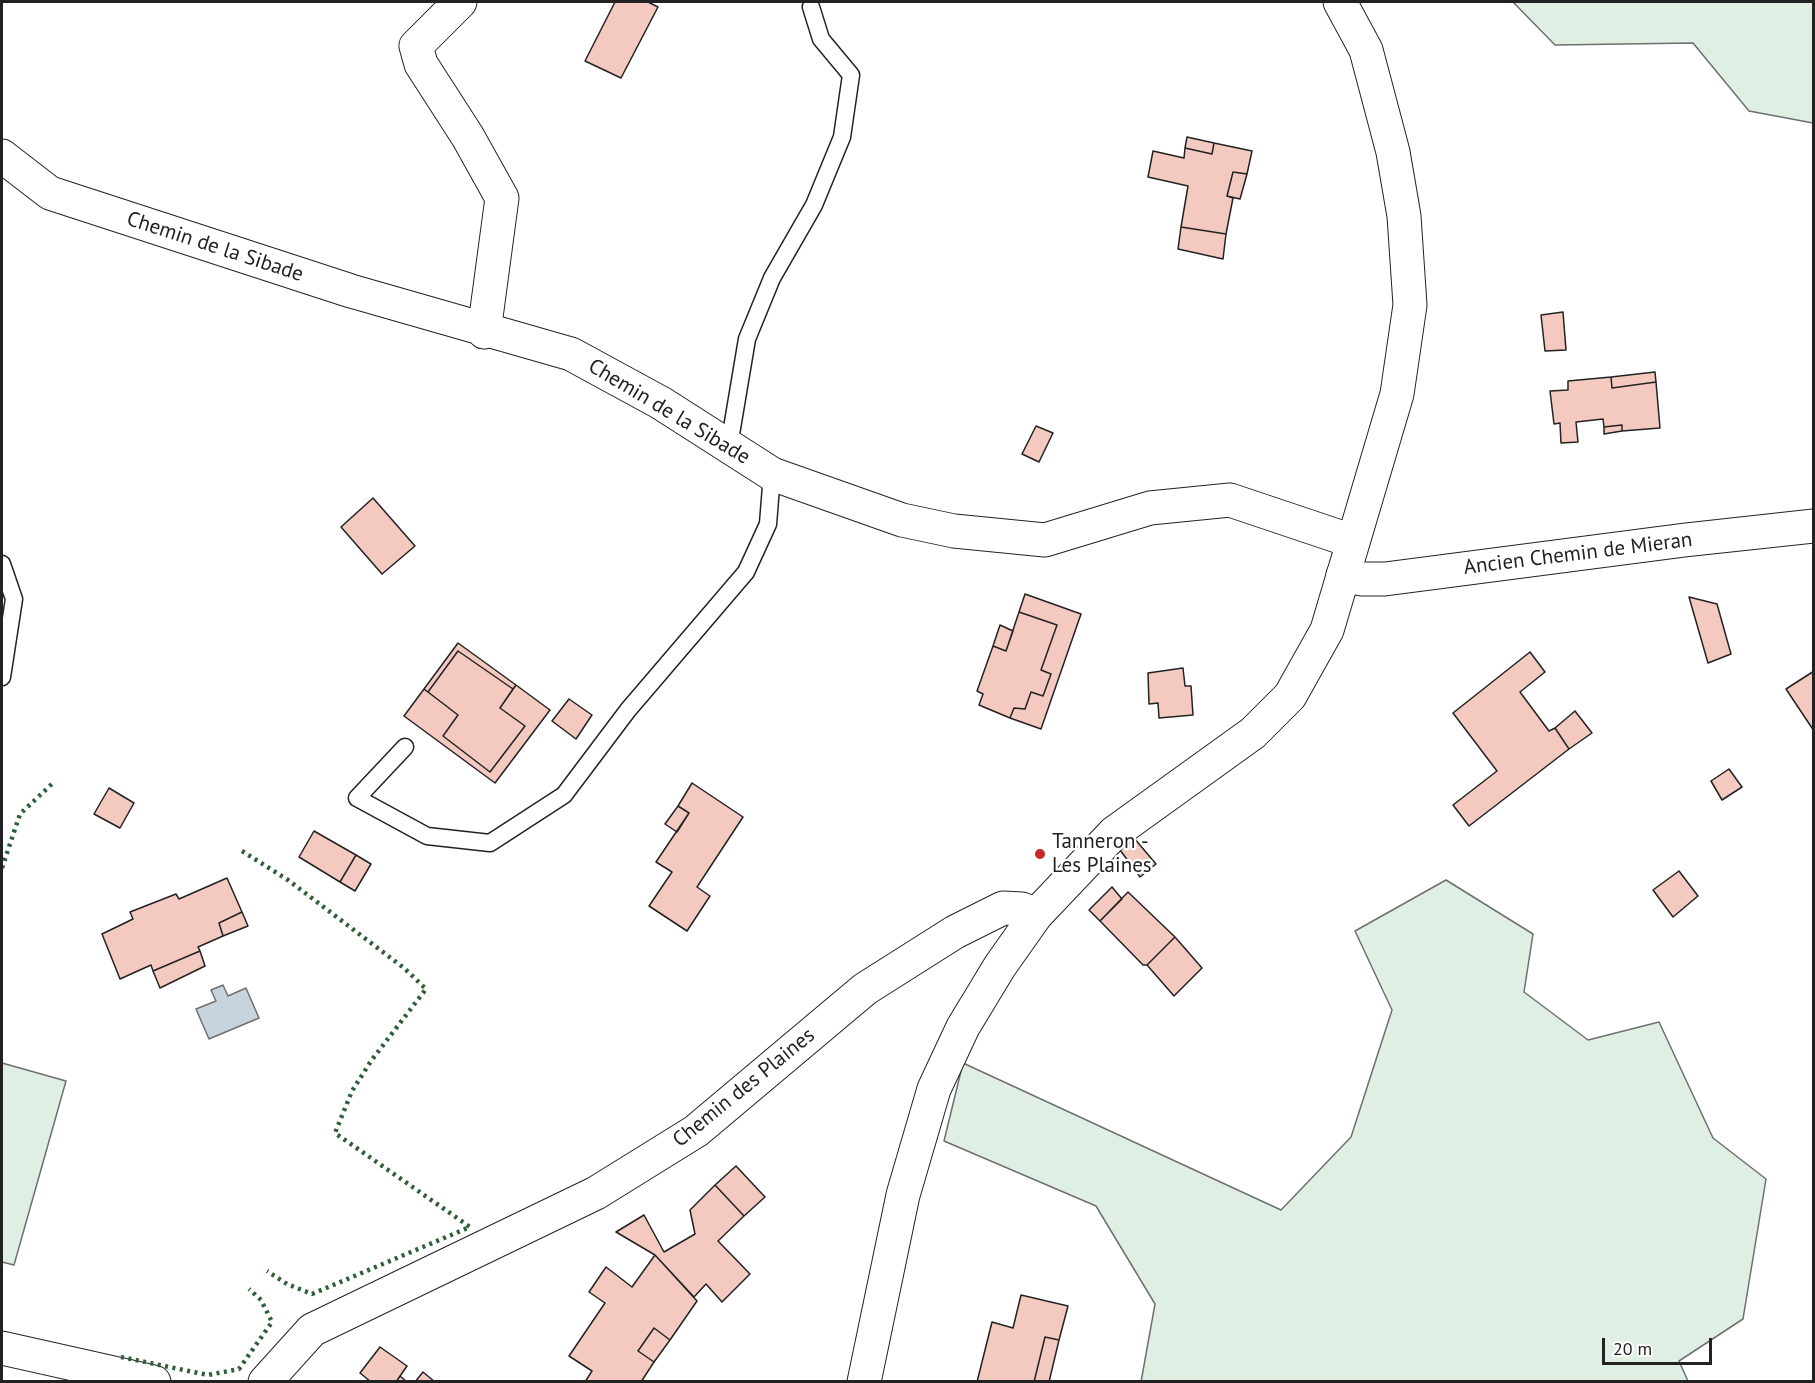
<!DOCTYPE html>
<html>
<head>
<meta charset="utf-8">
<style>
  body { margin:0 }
  #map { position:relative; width:1815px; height:1383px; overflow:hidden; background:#fff; font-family:"PT Sans",sans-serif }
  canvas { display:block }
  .frame { position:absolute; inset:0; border:3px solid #222; pointer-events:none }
  .scale { position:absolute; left:1602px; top:1338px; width:110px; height:27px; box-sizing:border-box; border:3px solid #222; border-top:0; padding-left:8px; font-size:18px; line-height:21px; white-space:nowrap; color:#222; -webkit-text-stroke:4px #fff; paint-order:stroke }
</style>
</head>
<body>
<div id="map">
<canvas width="1815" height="1383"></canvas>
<div class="frame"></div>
<div class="scale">20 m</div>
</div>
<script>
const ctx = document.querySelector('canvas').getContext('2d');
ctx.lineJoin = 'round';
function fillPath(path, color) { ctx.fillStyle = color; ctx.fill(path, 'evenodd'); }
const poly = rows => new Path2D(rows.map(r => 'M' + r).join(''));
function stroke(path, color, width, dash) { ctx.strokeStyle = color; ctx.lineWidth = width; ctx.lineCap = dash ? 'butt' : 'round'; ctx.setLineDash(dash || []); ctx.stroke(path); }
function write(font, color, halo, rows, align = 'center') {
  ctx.font = font + ' "PT Sans",sans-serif'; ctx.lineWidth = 4.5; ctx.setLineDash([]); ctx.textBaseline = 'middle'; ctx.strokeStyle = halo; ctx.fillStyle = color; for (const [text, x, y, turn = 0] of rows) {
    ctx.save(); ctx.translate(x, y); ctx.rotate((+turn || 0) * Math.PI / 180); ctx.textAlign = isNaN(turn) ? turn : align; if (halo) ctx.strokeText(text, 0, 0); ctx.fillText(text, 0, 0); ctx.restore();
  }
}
const green = poly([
  [1513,2,1813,2,1813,123,1749,111,1693,43,1555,45,1513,2],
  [1446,880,1533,934,1524,992,1588,1040,1659,1022,1713,1138,1766,1179,1743,1319,1679,1361,1688,1381,1141,1382,1155,1304,1096,1206,944,1141,963,1063,1281,1210,1351,1137,1392,1010,1355,931,1446,880],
  [2,1063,66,1081,14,1265,2,1262,2,1063]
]);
fillPath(green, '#e0efe3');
stroke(green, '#6f6f6f', 1.5);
const water = poly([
  [223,985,228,996,246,988,259,1018,209,1039,196,1009,216,1001,211,990,223,985]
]);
fillPath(water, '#c7d3dd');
stroke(water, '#6f6f6f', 1.5);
const building = poly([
  [615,2,648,2,658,7,621,78,585,61,615,2],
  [1187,137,1214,143,1212,154,1185,148,1187,137],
  [1214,143,1252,151,1247,174,1233,172,1227,196,1233,198,1226,234,1181,227,1188,186,1148,177,1153,151,1184,158,1185,148,1212,154,1214,143],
  [1233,172,1247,174,1240,199,1227,196,1233,172],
  [1181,227,1226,234,1223,259,1178,249,1181,227],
  [1563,312,1566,350,1545,351,1541,315,1563,312],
  [1655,372,1656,382,1612,388,1611,377,1655,372],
  [1611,377,1612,388,1656,382,1660,428,1622,431,1622,425,1604,427,1603,419,1576,422,1578,442,1561,443,1560,423,1554,424,1550,391,1568,390,1568,381,1611,377],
  [1622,425,1622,431,1604,434,1604,427,1622,425],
  [1036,426,1053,433,1039,462,1022,454,1036,426],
  [373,498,415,546,382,574,341,527,373,498],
  [1025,594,1081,614,1041,729,1010,718,1014,708,1025,709,1031,692,1043,696,1051,674,1041,670,1057,625,1019,612,1025,594],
  [1689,597,1717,604,1731,654,1708,663,1689,597],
  [1019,612,1057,625,1041,670,1051,674,1043,696,1031,692,1025,709,1014,708,1010,718,979,705,983,694,977,691,993,646,1006,651,1019,612],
  [1000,625,1013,631,1006,651,993,646,1000,625],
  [458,643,516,685,513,689,458,651,428,692,424,689,458,643],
  [458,651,513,689,500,708,525,726,490,772,443,736,458,715,428,692,458,651],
  [1530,652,1545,672,1520,692,1549,731,1555,728,1569,749,1469,826,1453,805,1497,771,1453,713,1530,652],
  [1183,668,1185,686,1191,686,1193,715,1159,718,1158,703,1149,704,1148,673,1183,668],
  [1814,671,1814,731,1786,689,1814,671],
  [516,685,550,710,495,783,404,716,424,689,458,715,443,736,490,772,525,726,500,708,516,685],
  [569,699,592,715,576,739,552,721,569,699],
  [1575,711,1592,733,1569,749,1555,728,1575,711],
  [1729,769,1742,787,1722,800,1711,781,1729,769],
  [692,783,743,817,697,887,710,896,687,931,649,906,672,872,656,862,689,813,678,806,692,783],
  [109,788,134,803,120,828,94,814,109,788],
  [678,806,689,813,677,832,665,824,678,806],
  [314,831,356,855,340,882,299,857,314,831],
  [1134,838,1156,864,1140,877,1120,850,1134,838],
  [356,855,371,864,355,891,340,882,356,855],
  [1679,871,1698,896,1673,917,1653,890,1679,871],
  [227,878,242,912,219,923,223,936,198,947,200,951,153,971,151,965,120,979,102,934,133,919,130,912,176,894,179,899,227,878],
  [1112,887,1122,899,1100,921,1089,910,1112,887],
  [1128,892,1175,937,1147,965,1143,965,1100,921,1128,892],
  [242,912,248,926,223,936,219,923,242,912],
  [1175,937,1202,968,1174,996,1147,965,1175,937],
  [200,951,205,966,160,988,153,971,200,951],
  [736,1166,765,1197,744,1216,715,1185,736,1166],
  [715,1185,744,1216,718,1241,750,1274,722,1302,706,1284,694,1297,655,1255,616,1232,644,1215,664,1252,695,1234,690,1210,715,1185],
  [655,1255,697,1301,670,1340,654,1328,638,1351,654,1362,641,1382,585,1382,592,1371,569,1356,605,1303,589,1292,606,1267,632,1287,655,1255],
  [1021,1295,1068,1306,1059,1340,1045,1337,1034,1382,977,1382,992,1322,1013,1328,1021,1295],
  [654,1328,670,1340,654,1362,638,1351,654,1328],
  [1045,1337,1059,1340,1049,1382,1034,1382,1045,1337],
  [380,1347,407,1366,396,1382,371,1382,360,1373,380,1347],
  [423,1372,435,1382,415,1382,423,1372],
  [400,1376,407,1382,396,1382,400,1376]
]);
fillPath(building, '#f3c9c0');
stroke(building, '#222', 1.5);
const service = poly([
  [729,446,747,339,772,278,814,205,842,137,851,75,821,39,811,7],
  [2,564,14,599,2,677],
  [405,747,357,798,427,836,490,843,564,795,628,710,746,572,768,524,772,474]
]);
const minor = poly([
  [460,2,416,46,421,64,468,137,502,198,484,332],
  [2,156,50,193,351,291,571,354,661,403,772,474,902,520,954,531,1045,540,1150,508,1230,500,1352,541],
  [1343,575,1361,579,1385,579,1685,540,1814,526],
  [2,1348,154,1382],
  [265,1382,312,1330,596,1193,696,1131,865,989,955,932,1003,908,1022,909,1036,915]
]);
const tertiary = poly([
  [864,1382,903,1195,934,1089,963,1027,1000,966,1036,915,1114,833,1253,733,1290,696,1327,630,1397,394,1410,305,1404,216,1393,152,1366,50,1340,2]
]);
stroke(service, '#222', 19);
stroke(minor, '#222', 35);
stroke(tertiary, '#222', 35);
stroke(service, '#fff', 16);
stroke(minor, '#fff', 33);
stroke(tertiary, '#fff', 33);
stroke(poly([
  [242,851,288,880,404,968,426,989,371,1061,352,1091,335,1133,470,1227,312,1294,287,1284,267,1271],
  [2,868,20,814,54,782],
  [121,1357,208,1375,239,1369,272,1322,261,1300,249,1289]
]), '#2f5e38', 4.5, [3, 4.5]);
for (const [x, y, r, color] of [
  [1040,854,6,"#c62828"]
]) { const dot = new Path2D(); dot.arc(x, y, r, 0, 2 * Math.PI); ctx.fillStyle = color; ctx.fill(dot); stroke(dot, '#fff', 2); }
write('21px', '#222', '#fff', [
  ["Chemin de la Sibade",215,247,18],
  ["Chemin de la Sibade",669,412,31],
  ["Ancien Chemin de Mieran",1578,554,-7],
  ["Chemin des Plaines",744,1088,-39]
]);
write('21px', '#222', '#fff', [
  ["Tanneron -",1052,842],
  ["Les Plaines",1052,866]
], 'left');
</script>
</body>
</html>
